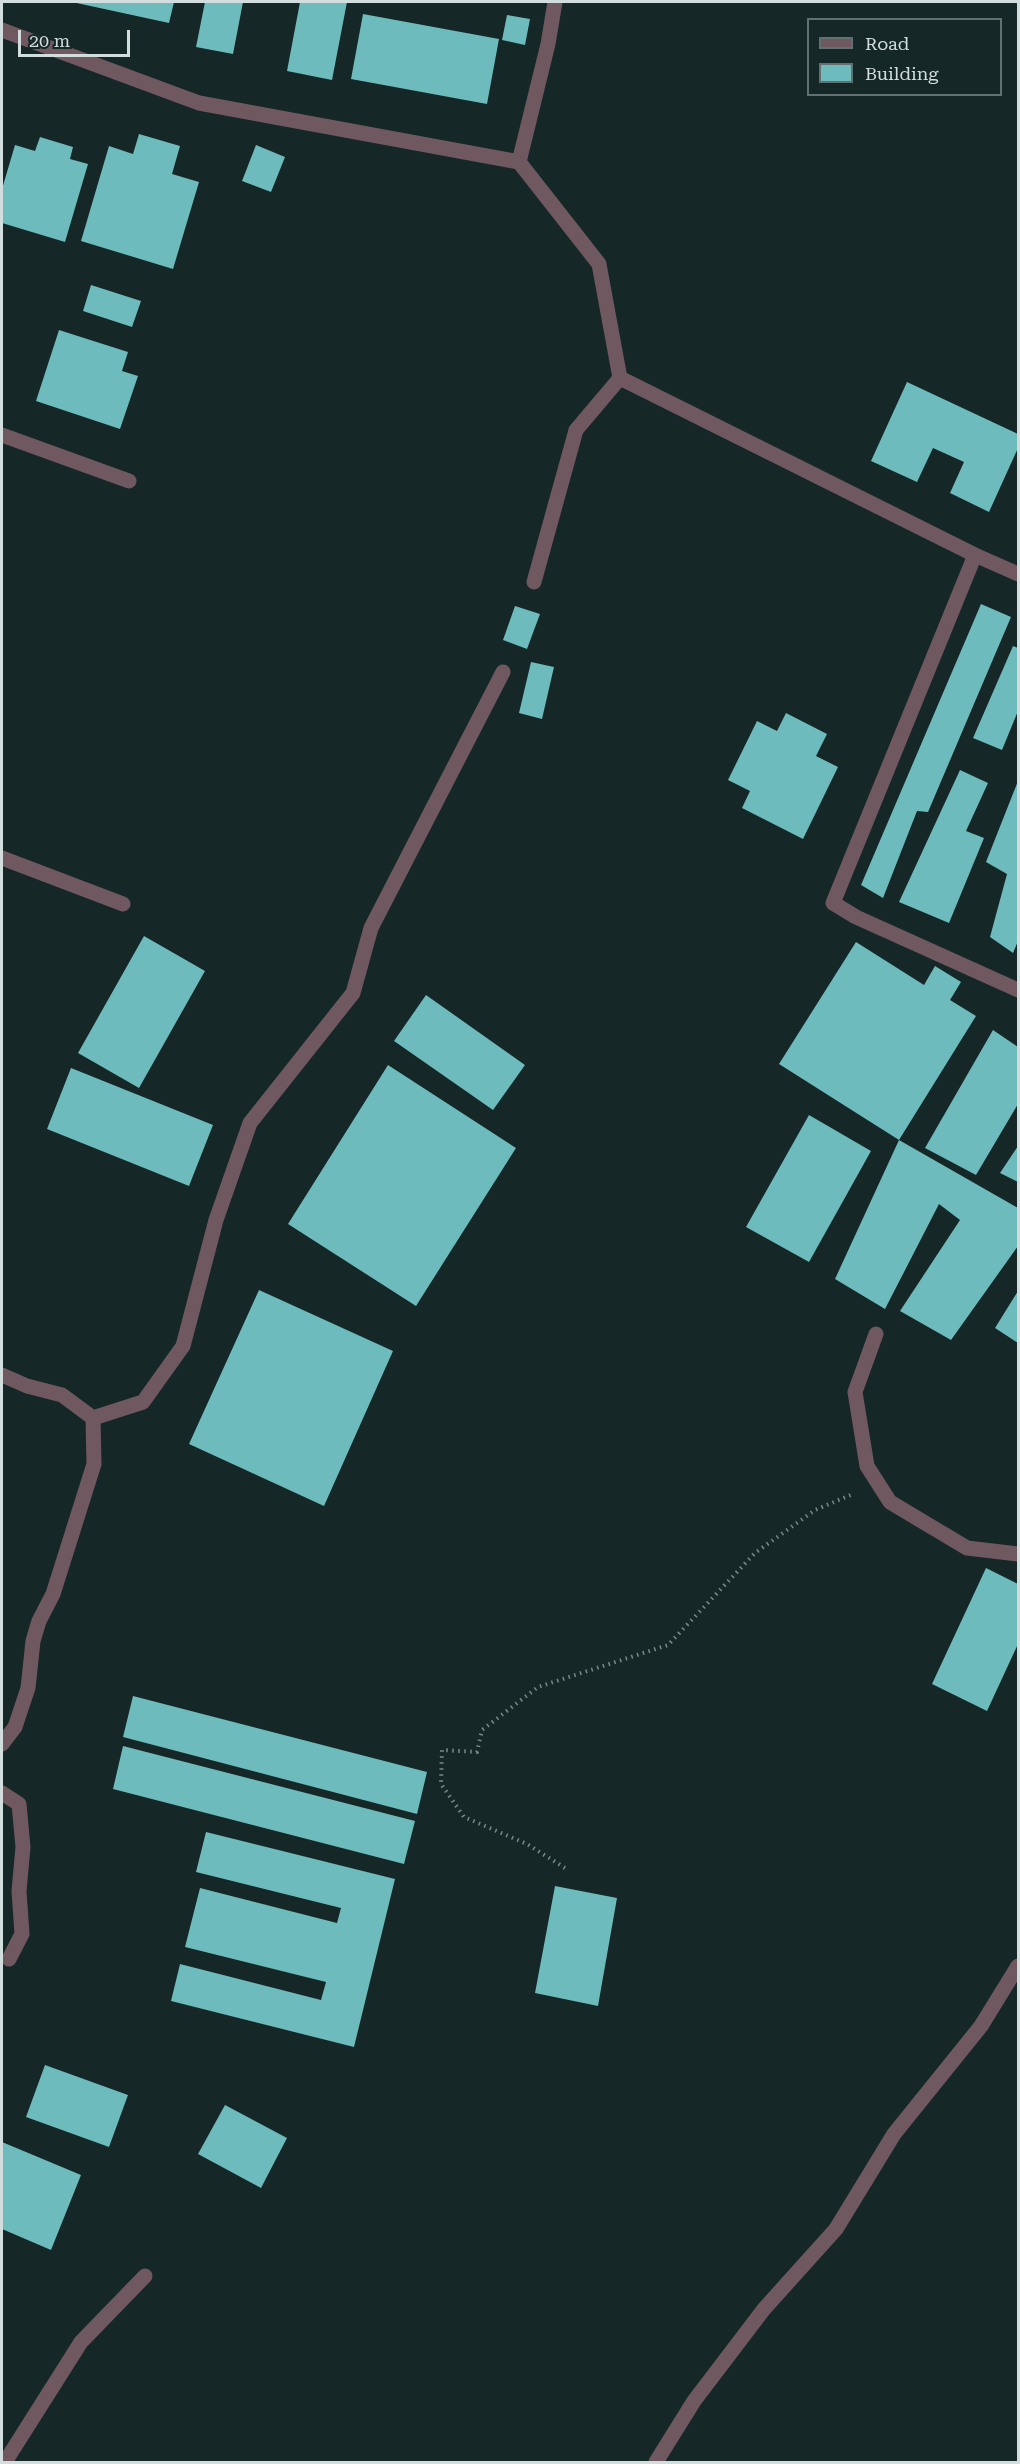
<!DOCTYPE html>
<html>
<head>
<meta charset="utf-8">
<style>
  body { margin:0 }
  #map { position:relative; width:1020px; height:2464px; overflow:hidden; background:#152727; font-family:"Roboto Serif",serif }
  canvas { display:block }
  .frame { position:absolute; inset:0; border:3px solid #d2dddd; pointer-events:none }
  .legend { position:absolute; left:807px; top:18px; width:195px; height:78px; box-sizing:border-box; background:#152727; border:2px solid #617070; margin:0; padding:8px 10px; list-style:none; font-size:18px; color:#d2dddd }
  .legend li { display:flex; align-items:center; gap:12px; height:30px }
  .legend b { width:30px; border:2px solid #617070 }
  .scale { position:absolute; left:18px; top:30px; width:112px; height:27px; box-sizing:border-box; border:3px solid #d2dddd; border-top:0; padding-left:8px; font-size:18px; line-height:21px; white-space:nowrap; color:#d2dddd; -webkit-text-stroke:4px #152727; paint-order:stroke }
</style>
</head>
<body>
<div id="map">
<canvas width="1020" height="2464"></canvas>
<div class="frame"></div>
<ul class="legend">
<li><b style="height:8px;background:#705860"></b>Road</li>
<li><b style="height:16px;background:#6dbbbc"></b>Building</li>
</ul>
<div class="scale">20 m</div>
</div>
<script>
const ctx = document.querySelector('canvas').getContext('2d');
ctx.lineJoin = 'round';
function fillPath(path, color) { ctx.fillStyle = color; ctx.fill(path, 'evenodd'); }
const poly = rows => new Path2D(rows.map(r => 'M' + r).join(''));
function stroke(path, color, width, dash) { ctx.strokeStyle = color; ctx.lineWidth = width; ctx.lineCap = dash ? 'butt' : 'round'; ctx.setLineDash(dash || []); ctx.stroke(path); }
fillPath(poly([
  [72,2,174,2,169,23],
  [205,2,243,2,233,54,196,47],
  [300,2,347,2,332,80,287,71],
  [363,14,499,39,487,104,351,79],
  [507,15,530,19,525,45,502,40],
  [139,134,180,146,172,174,199,182,173,269,81,241,109,146,133,154],
  [40,137,73,147,70,159,88,164,65,242,2,223,2,189,15,145,35,151],
  [256,145,285,157,271,192,242,181],
  [91,285,141,301,132,327,83,311],
  [59,330,128,352,122,371,138,376,120,429,36,401],
  [907,382,1018,434,1018,448,989,512,950,493,964,462,933,448,917,482,871,461],
  [981,604,1011,617,928,812,917,811,883,898,861,885],
  [515,606,540,614,527,649,503,640],
  [1013,646,1018,648,1018,711,1002,750,973,738],
  [531,662,554,667,542,719,519,713],
  [786,713,827,734,816,756,838,767,803,839,742,808,750,791,728,780,757,721,777,731],
  [960,770,988,783,966,831,984,838,949,923,899,902],
  [1018,781,1018,941,1013,953,990,937,1007,874,986,862],
  [144,936,205,971,139,1088,78,1053],
  [856,942,924,985,935,966,961,982,950,1000,976,1016,899,1140,779,1064],
  [426,995,525,1065,493,1110,394,1041],
  [993,1030,1018,1047,1018,1104,976,1175,925,1148],
  [388,1065,516,1148,416,1306,288,1224],
  [71,1068,213,1125,189,1186,47,1129],
  [809,1115,871,1151,809,1262,746,1227],
  [899,1140,1018,1208,1018,1246,951,1340,900,1311,960,1220,939,1204,885,1309,835,1279],
  [1018,1146,1018,1182,1000,1173],
  [259,1290,393,1351,324,1506,189,1444],
  [1018,1291,1018,1343,995,1328],
  [986,1568,1018,1584,1018,1644,987,1711,932,1684],
  [133,1696,427,1772,417,1814,123,1737],
  [123,1746,415,1821,404,1864,113,1789],
  [206,1832,395,1879,354,2047,171,2001,180,1964,321,2000,326,1982,185,1947,200,1888,337,1923,341,1908,196,1872],
  [555,1886,617,1898,598,2006,535,1993],
  [45,2065,128,2095,109,2147,26,2117],
  [225,2105,287,2138,261,2188,198,2154],
  [2,2142,81,2175,51,2250,2,2229]
]), '#6dbbbc');
stroke(poly([
  [565,1868,527,1844,464,1817,441,1784,442,1750,477,1752,482,1730,538,1687,668,1645,755,1553,815,1510,853,1494]
]), '#7b8989', 4, [1.5, 4.5]);
stroke(poly([
  [2,30,199,103,519,162,599,264,620,378,975,555,1018,574],
  [519,162,548,44,555,2],
  [2,435,129,481],
  [975,555,833,903,856,917,1018,990],
  [534,582,576,430,620,378],
  [2,858,123,904],
  [876,1334,855,1392,867,1466,890,1502,967,1548,1018,1554],
  [2,1375,27,1386,62,1395,93,1418,94,1464,53,1594,39,1621,33,1641,28,1688,15,1727,2,1744],
  [93,1418,143,1402,183,1346,216,1220,250,1123,353,993,371,928,503,672],
  [2,1793,19,1804,23,1847,19,1891,22,1934,9,1959],
  [5,2462,81,2342,145,2276],
  [656,2462,694,2401,764,2309,836,2229,894,2134,981,2026,1018,1966]
]), '#705860', 15);
</script>
</body>
</html>
